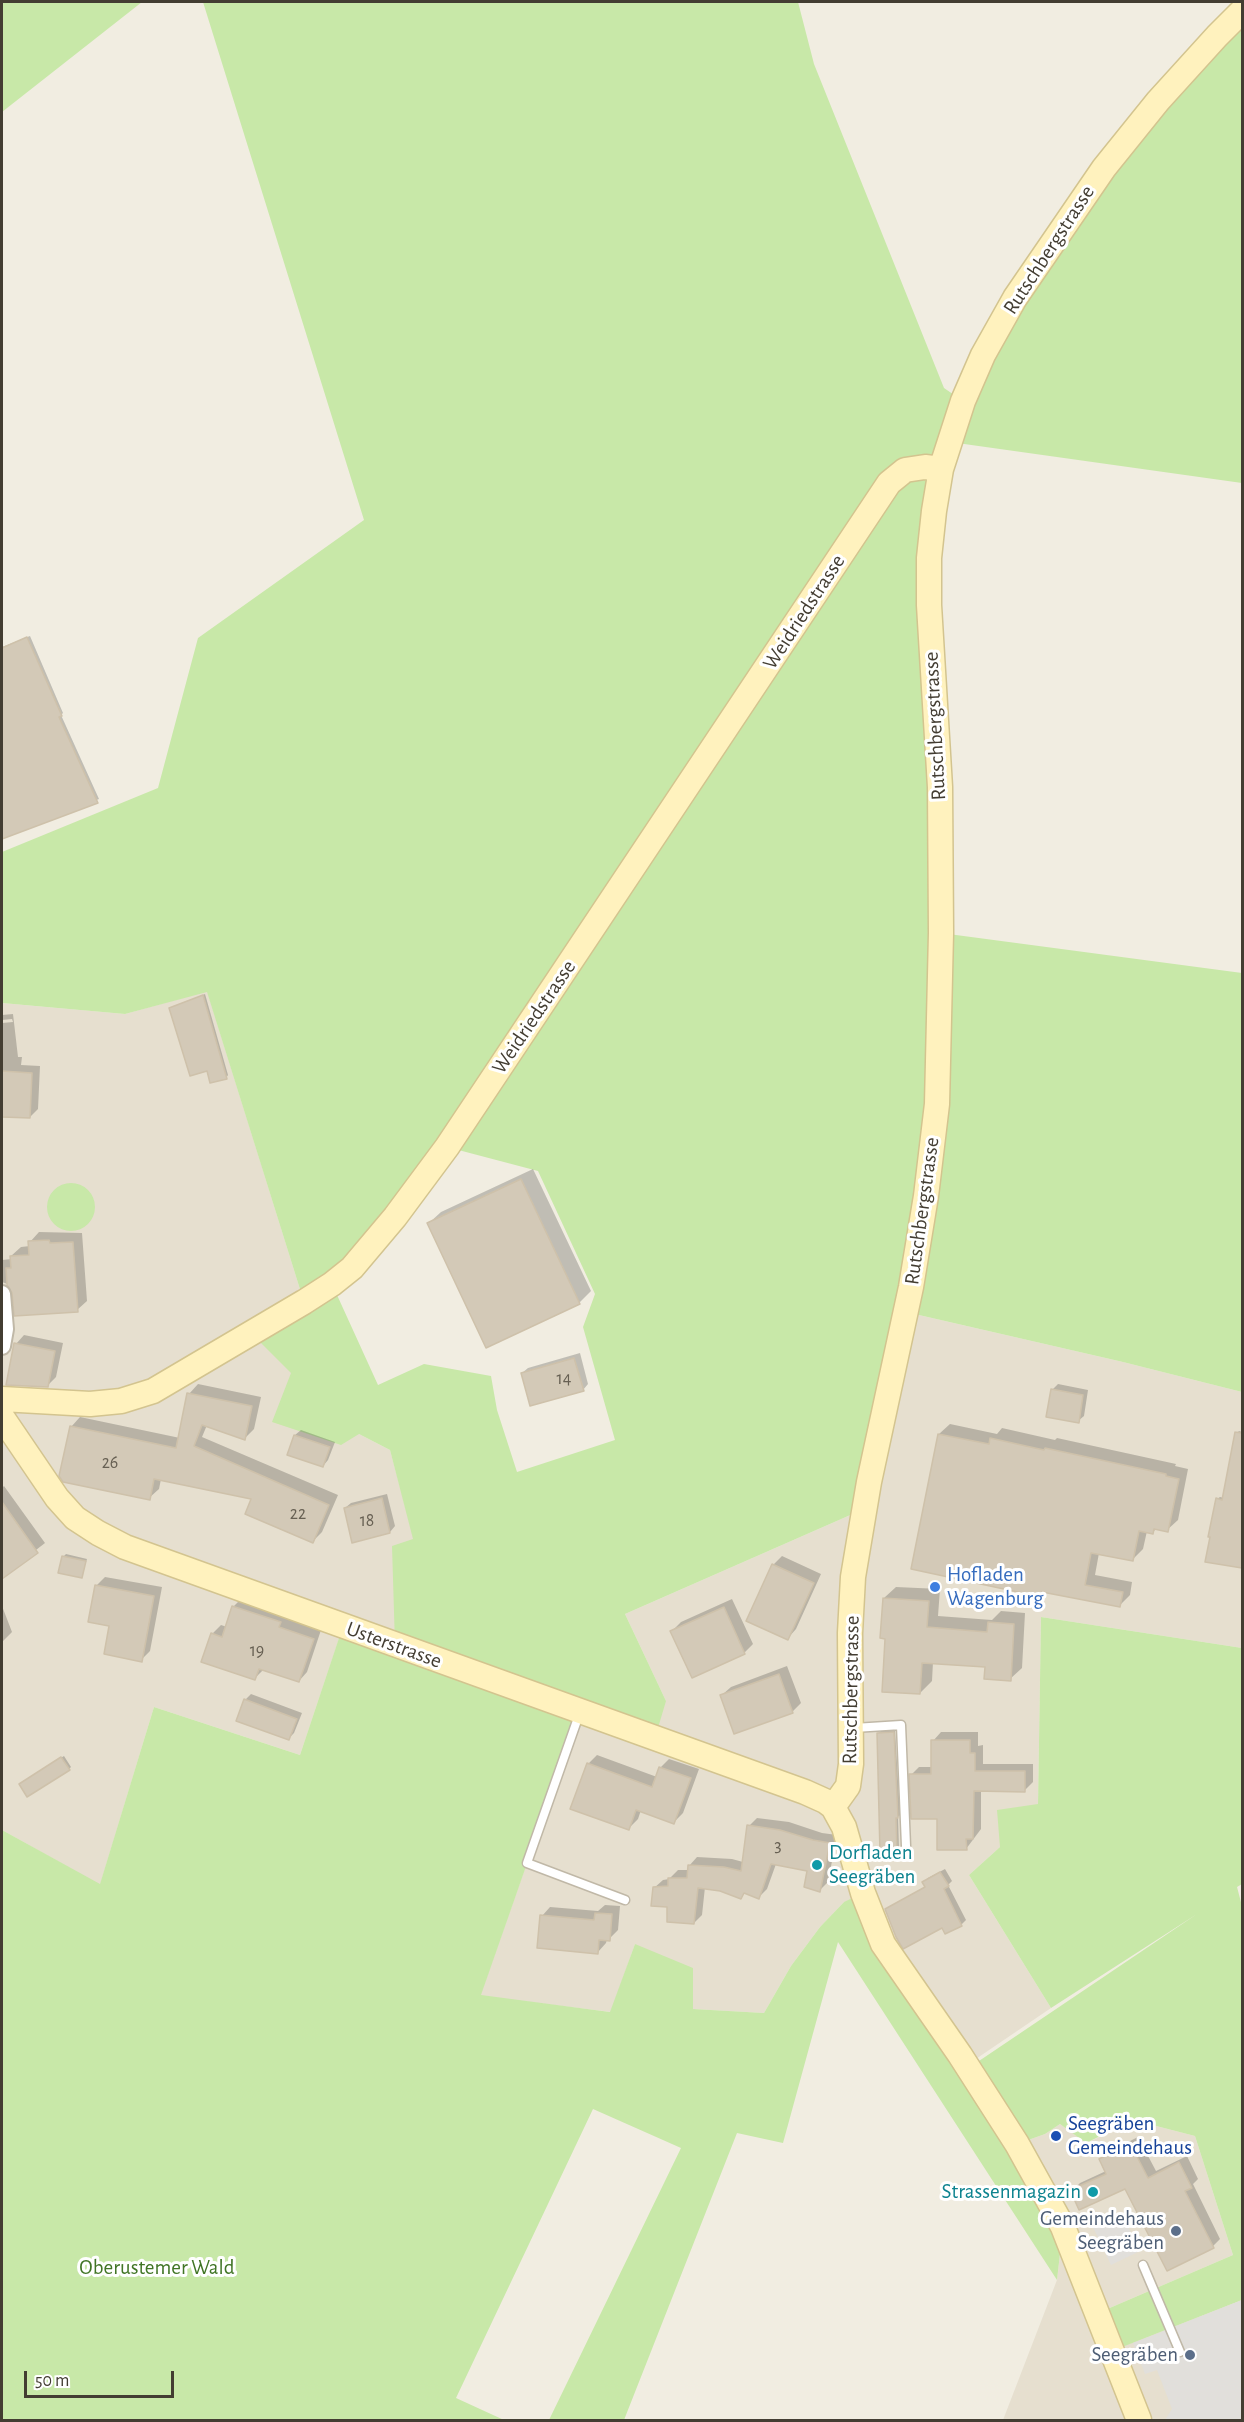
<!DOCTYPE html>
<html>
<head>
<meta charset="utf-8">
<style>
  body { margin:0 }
  #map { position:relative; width:1244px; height:2422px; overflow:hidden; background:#f1ede1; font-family:"Alegreya Sans",sans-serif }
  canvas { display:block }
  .frame { position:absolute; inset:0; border:3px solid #433d32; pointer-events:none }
  .scale { position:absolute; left:24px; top:2371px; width:150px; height:27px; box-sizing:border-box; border:3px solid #433d32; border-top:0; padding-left:8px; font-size:18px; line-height:21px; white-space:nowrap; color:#433d32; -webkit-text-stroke:4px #fff; paint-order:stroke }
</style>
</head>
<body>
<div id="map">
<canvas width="1244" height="2422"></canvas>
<div class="frame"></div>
<div class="scale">50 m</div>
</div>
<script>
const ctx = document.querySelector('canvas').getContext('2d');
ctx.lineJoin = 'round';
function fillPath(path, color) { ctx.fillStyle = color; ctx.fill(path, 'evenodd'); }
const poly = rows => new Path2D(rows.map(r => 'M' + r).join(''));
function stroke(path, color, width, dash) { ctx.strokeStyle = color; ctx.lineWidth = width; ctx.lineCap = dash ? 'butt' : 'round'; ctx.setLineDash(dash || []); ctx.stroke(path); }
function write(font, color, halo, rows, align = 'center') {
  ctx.font = font + ' "Alegreya Sans",sans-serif'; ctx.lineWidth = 6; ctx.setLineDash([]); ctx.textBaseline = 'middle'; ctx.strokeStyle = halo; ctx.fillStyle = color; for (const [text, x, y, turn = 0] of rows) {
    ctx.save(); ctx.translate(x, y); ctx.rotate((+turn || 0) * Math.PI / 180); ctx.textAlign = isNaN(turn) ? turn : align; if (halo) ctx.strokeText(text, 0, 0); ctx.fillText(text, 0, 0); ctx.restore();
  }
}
fillPath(poly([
  [207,991,304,1302,359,1434,390,1450,414,1539,395,1645,343,1627,300,1755,154,1707,100,1885,2,1830,2,1003,125,1014],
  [906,1312,1123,1362,1242,1392,1242,1648,1041,1617,1038,1804,1000,1847,969,1875,1051,2008,967,2065,844,1902,820,1927,791,1966,764,2013,692,2009,635,1944,611,2012,480,1996,580,1712,666,1701,625,1614,864,1509],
  [1133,2120,1195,2136,1233,2255,1098,2313,1113,2350,1242,2300,1242,2420,1003,2420,1057,2280,1063,2228,1017,2144,1045,2134,1060,2124,1087,2143]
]), '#e6dfcf');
fillPath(poly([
  [2,2,142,2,2,112],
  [203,2,798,2,814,64,944,388,963,401,1015,298,1242,11,1242,483,950,442,934,511,941,933,1242,973,1242,1392,1123,1362,906,1312,864,1509,625,1614,666,1701,655,1738,580,1712,481,1995,610,2012,635,1944,693,1968,693,2009,764,2013,791,1966,820,1927,844,1902,863,1893,976,2063,1197,1914,1051,2008,969,1875,1000,1847,997,1810,1038,1804,1041,1617,1242,1648,1242,1884,1237,1887,1242,1906,1242,2300,1112,2351,1098,2313,1233,2255,1195,2136,1133,2120,1086,2143,1060,2124,1045,2134,1017,2144,1063,2227,1057,2280,838,1942,783,2143,737,2133,624,2420,549,2420,681,2148,593,2109,456,2398,504,2420,2,2420,2,1830,100,1884,154,1707,300,1755,343,1626,395,1645,392,1546,413,1539,390,1450,359,1434,341,1445,272,1422,291,1373,251,1333,304,1302,207,992,125,1014,2,1003,2,852,158,788,198,638,364,520],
  [447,1147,538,1171,595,1294,583,1327,615,1440,517,1472,497,1410,491,1376,424,1364,378,1385,332,1284],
  '47 1207a24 24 0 1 1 48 0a24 24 0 1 1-48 0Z'
]), '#c8e8a8');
fillPath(poly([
  [1121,2212,1140,2251,1111,2265,1092,2225],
  [1242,2300,1242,2420,1165,2420,1172,2409,1157,2370,1145,2374,1133,2343]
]), '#e1dfdb');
fillPath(poly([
  [30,636,63,713,61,715,99,799,2,837,2,647],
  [205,994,228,1075,226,1078,208,1069,170,1009],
  [13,1014,18,1057,22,1057,21,1065,40,1066,38,1109,30,1117,2,1115,2,1023,13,1022,12,1019,2,1020,2,1015],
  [533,1169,591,1291,579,1303,429,1223,441,1212],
  [39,1232,82,1233,87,1301,77,1310,2,1282,2,1260,12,1259,11,1256,21,1247,30,1246,30,1242],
  [24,1335,63,1343,56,1377,47,1386,16,1344],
  [580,1353,588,1384,583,1390,522,1373,528,1368],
  [198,1384,261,1397,254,1429,245,1438,207,1425,202,1437,338,1495,322,1532,313,1541,253,1498,161,1479,159,1489,149,1498,71,1427,80,1417,180,1438,189,1394],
  [1058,1384,1088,1390,1084,1416,1078,1421,1052,1390],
  [950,1424,997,1434,1002,1428,1055,1440,1057,1438,1176,1464,1175,1466,1188,1469,1178,1520,1167,1530,1157,1528,1153,1532,1147,1531,1143,1549,1132,1560,1099,1553,1095,1575,1132,1582,1130,1595,1119,1606,1044,1591,1041,1595,939,1434],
  [301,1430,335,1442,328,1460,323,1466,289,1454,295,1435],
  [1239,1431,1242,1432,1242,1566,1207,1560,1217,1499,1220,1497,1224,1498,1236,1434],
  [4,1486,45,1543,5,1574,2,1570,2,1488],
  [387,1494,395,1526,390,1532,345,1508,351,1503],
  [66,1554,87,1559,81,1577,64,1556],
  [782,1556,821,1574,796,1629,788,1638,773,1565],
  [105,1577,162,1587,150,1651,141,1660,111,1625,97,1585],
  [896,1587,940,1589,938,1616,992,1620,1001,1611,1025,1613,1022,1668,1010,1679,986,1666,933,1662,932,1681,920,1693,887,1637,884,1598],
  [242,1598,288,1613,287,1618,321,1630,307,1672,299,1681,263,1670,254,1679,212,1634,221,1625,227,1627,234,1606],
  [732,1599,753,1644,744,1653,672,1631,681,1622],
  [2,1606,12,1632,2,1642],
  [787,1666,801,1703,792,1712,722,1695,731,1687],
  [251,1694,302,1713,294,1733,289,1738,245,1700],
  [895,1730,900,1815,898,1817,899,1849,896,1851,878,1734,881,1731],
  [941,1732,978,1732,978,1746,983,1745,983,1764,1033,1764,1033,1782,1025,1790,981,1790,981,1829,966,1849,938,1817,911,1775,919,1767,933,1767,933,1741],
  [597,1755,657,1777,661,1767,669,1759,699,1769,683,1813,674,1822,641,1810,638,1819,629,1828,588,1764],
  [64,1756,71,1767,69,1769,20,1784],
  [757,1818,789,1822,822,1833,837,1835,828,1882,820,1890,809,1870,776,1864,767,1889,759,1897,746,1892,741,1897,720,1889,705,1887,702,1915,694,1923,668,1905,654,1888,663,1880,669,1879,678,1870,689,1870,689,1866,697,1857,732,1859,743,1862,749,1826],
  [945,1869,952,1881,948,1885,966,1920,962,1924,946,1932,942,1926,887,1910,926,1886,924,1883,928,1878],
  [605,1905,620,1906,618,1930,609,1939,607,1939,606,1943,598,1952,542,1916,550,1907,598,1911],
  [1138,2137,1156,2171,1187,2156,1198,2179,1193,2184,1220,2239,1213,2246,1126,2187,1072,2191,1080,2183,1106,2171,1101,2160,1108,2152]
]), '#0003');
const building = poly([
  [27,637,62,716,59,717,98,803,2,839,2,648,27,637],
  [203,995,227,1079,210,1083,207,1071,190,1076,169,1008,203,995],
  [2,1071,32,1073,30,1118,2,1117,2,1071],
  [521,1179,580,1304,486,1348,427,1223,521,1179],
  [49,1240,50,1243,73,1242,78,1312,14,1316,12,1293,7,1285,6,1268,11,1268,10,1256,29,1255,28,1241,49,1240],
  [14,1343,55,1351,48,1387,6,1385,14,1343],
  [574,1358,584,1391,530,1406,521,1373,574,1358],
  [1051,1389,1083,1395,1079,1423,1046,1417,1051,1389],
  [187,1393,252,1406,245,1440,202,1425,194,1446,329,1505,313,1543,245,1514,251,1499,154,1479,150,1500,63,1482,59,1476,70,1426,176,1448,187,1393],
  [1235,1432,1242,1433,1242,1568,1205,1562,1210,1537,1208,1537,1216,1498,1222,1500,1235,1432],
  [938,1434,989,1444,990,1438,1044,1450,1045,1448,1166,1474,1166,1476,1179,1479,1168,1532,1154,1529,1153,1534,1139,1531,1133,1561,1091,1553,1085,1585,1123,1592,1120,1607,1042,1592,1041,1597,911,1569,938,1434],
  [294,1435,330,1447,323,1467,287,1455,294,1435],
  [382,1498,390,1533,352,1543,344,1508,382,1498],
  [2,1502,38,1553,2,1579,2,1502],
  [62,1556,86,1561,82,1578,58,1573,62,1556],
  [772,1564,814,1583,788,1640,746,1621,772,1564],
  [95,1585,154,1596,142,1662,104,1654,109,1626,88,1622,95,1585],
  [883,1598,929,1601,927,1627,987,1632,988,1622,1014,1624,1011,1681,984,1679,985,1667,922,1663,920,1694,882,1692,885,1639,880,1638,883,1598],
  [232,1606,281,1622,279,1627,314,1639,299,1682,259,1669,255,1680,201,1662,211,1633,222,1637,232,1606],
  [724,1607,745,1654,692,1678,670,1631,724,1607],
  [779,1674,793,1713,734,1734,720,1695,779,1674],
  [244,1699,297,1719,289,1740,236,1721,244,1699],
  [894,1732,898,1818,896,1818,897,1853,880,1853,877,1733,894,1732],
  [931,1740,970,1740,970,1753,975,1753,975,1771,1025,1771,1025,1792,974,1791,973,1839,966,1839,967,1850,937,1850,937,1819,911,1819,909,1774,931,1774,931,1740],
  [61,1757,70,1770,27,1797,19,1784,61,1757],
  [587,1763,652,1787,659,1767,691,1778,674,1824,636,1810,629,1830,570,1809,587,1763],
  [747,1825,780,1830,813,1840,830,1843,820,1892,804,1887,807,1871,771,1864,759,1899,744,1893,741,1899,720,1891,698,1888,694,1924,667,1922,667,1907,651,1906,653,1887,668,1886,668,1878,687,1878,688,1865,724,1867,741,1871,747,1825],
  [940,1872,949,1886,944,1889,962,1926,945,1934,942,1928,903,1949,896,1937,885,1909,925,1887,922,1882,940,1872],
  [595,1913,612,1914,610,1941,599,1940,598,1954,537,1948,540,1915,594,1920,595,1913],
  [1130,2143,1148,2178,1179,2162,1192,2188,1185,2191,1214,2248,1167,2271,1125,2189,1079,2210,1070,2190,1106,2174,1099,2159,1130,2143]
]);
fillPath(building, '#d3c9b7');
stroke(building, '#cec1aa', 1.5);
const lane = poly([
  [580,1712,527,1863,625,1900],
  [854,1728,901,1725,906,1846],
  [1143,2265,1180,2352]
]);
const street = poly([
  [2,1294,5,1329,2,1346]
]);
const secondary = poly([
  [2,1399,90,1404,121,1401,153,1391,304,1302,332,1284,352,1268,395,1217,447,1147,889,483,905,470,925,467,941,469],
  [2,1417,57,1498,75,1518,98,1533,125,1547,805,1792,825,1801,833,1807,844,1827,863,1893,883,1944,960,2055,1017,2144,1063,2227,1139,2420],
  [833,1807,848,1786,851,1764,850,1633,853,1577,869,1482,911,1287,926,1196,937,1104,941,933,940,787,929,605,929,558,934,511,941,469,963,401,983,355,1015,298,1104,168,1158,101,1217,36,1242,11]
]);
stroke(lane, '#c0b8a7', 11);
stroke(street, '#c0b8a7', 20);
stroke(secondary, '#d3c48f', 27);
stroke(lane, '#fff', 8);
stroke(street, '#fff', 16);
stroke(secondary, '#fff2be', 24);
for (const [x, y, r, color] of [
  [935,1587,6,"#3f7fe0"],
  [817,1865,6,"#0f9aa8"],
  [1056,2136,6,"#1a4fb4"],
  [1093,2192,6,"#0f9aa8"],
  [1176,2231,6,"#5c6f8a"],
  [1190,2355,6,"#5c6f8a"]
]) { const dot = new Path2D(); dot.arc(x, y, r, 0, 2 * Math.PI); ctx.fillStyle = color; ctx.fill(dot); stroke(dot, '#fff', 2); }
write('18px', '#676053', null, [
  ["14",564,1379],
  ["26",110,1463],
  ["22",298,1514],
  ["18",367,1521],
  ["19",257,1651],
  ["3",778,1846]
]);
write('21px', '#433d32', '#fff', [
  ["Rutschbergstrasse",1049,250,-57],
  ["Weidriedstrasse",804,612,-57],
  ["Rutschbergstrasse",935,726,-93],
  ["Weidriedstrasse",534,1017,-56],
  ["Rutschbergstrasse",922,1211,-82],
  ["Usterstrasse",394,1645,20],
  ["Rutschbergstrasse",851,1690,-89]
]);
write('21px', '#366cbe', '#fff', [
  ["Hofladen",947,1575],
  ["Wagenburg",947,1599]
], 'left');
write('21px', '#0d838f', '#fff', [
  ["Dorfladen",829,1853],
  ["Seegräben",829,1877],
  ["Strassenmagazin",1081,2192,"right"]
], 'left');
write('21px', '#164399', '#fff', [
  ["Seegräben",1068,2124],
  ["Gemeindehaus",1068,2148]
], 'left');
write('21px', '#4e5e75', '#fff', [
  ["Gemeindehaus",1164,2219],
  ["Seegräben",1164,2243],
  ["Seegräben",1178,2355]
], 'right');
write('21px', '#407525', '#fff', [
  ["Oberustemer Wald",157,2268]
]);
</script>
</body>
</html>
